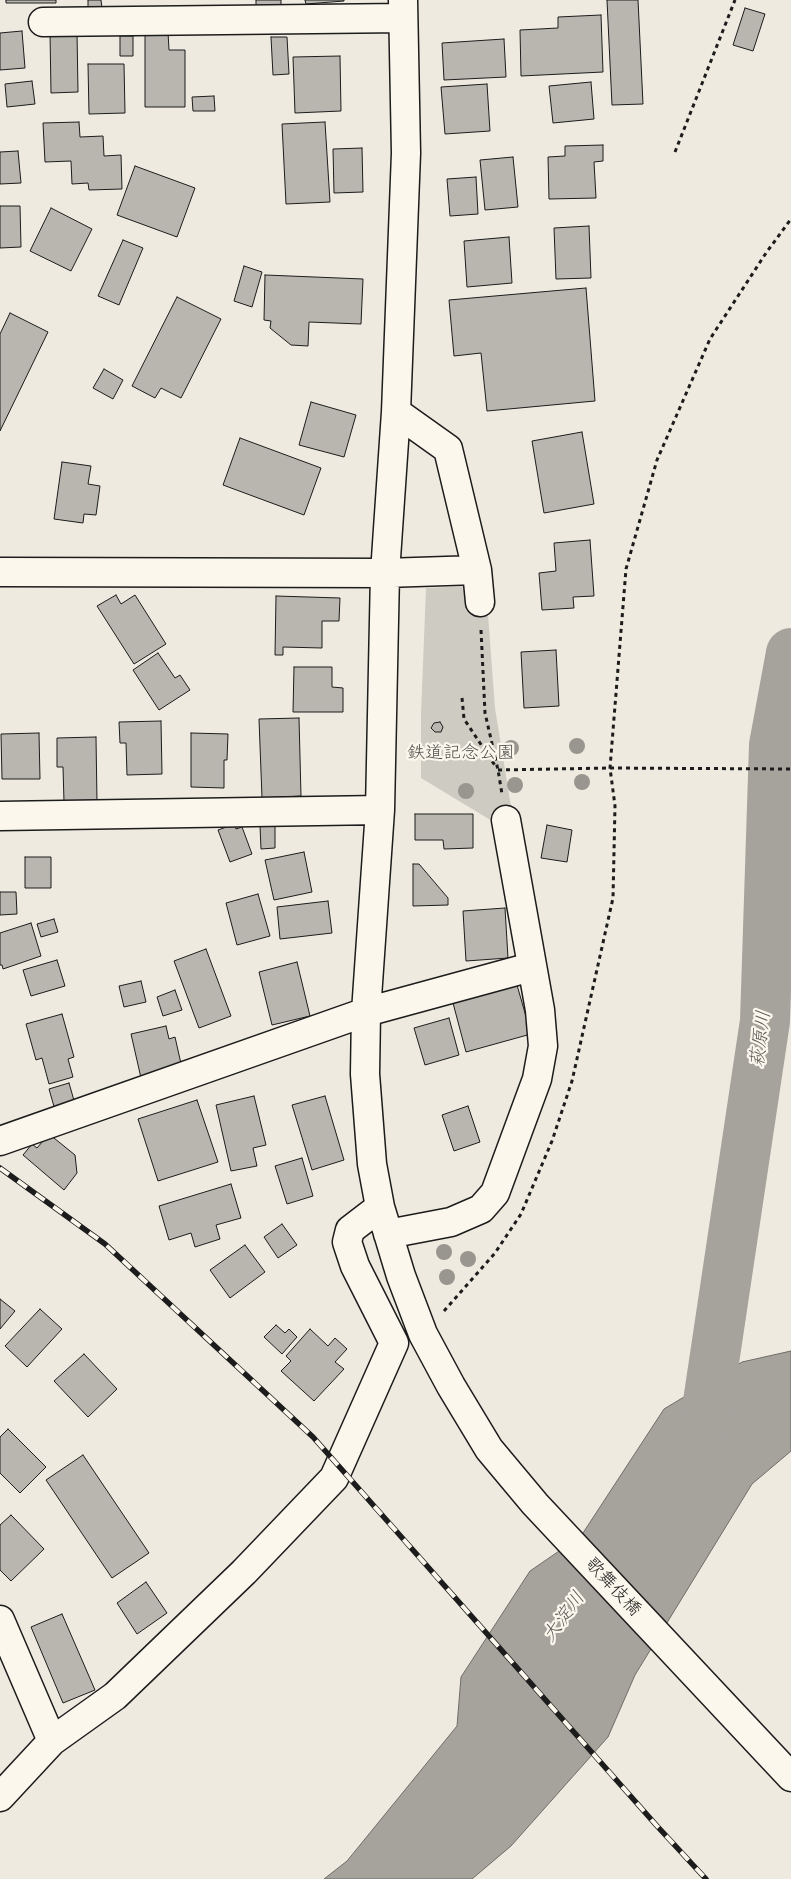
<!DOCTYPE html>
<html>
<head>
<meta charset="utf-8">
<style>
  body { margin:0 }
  canvas { display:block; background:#eeeadf }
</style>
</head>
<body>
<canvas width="791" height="1879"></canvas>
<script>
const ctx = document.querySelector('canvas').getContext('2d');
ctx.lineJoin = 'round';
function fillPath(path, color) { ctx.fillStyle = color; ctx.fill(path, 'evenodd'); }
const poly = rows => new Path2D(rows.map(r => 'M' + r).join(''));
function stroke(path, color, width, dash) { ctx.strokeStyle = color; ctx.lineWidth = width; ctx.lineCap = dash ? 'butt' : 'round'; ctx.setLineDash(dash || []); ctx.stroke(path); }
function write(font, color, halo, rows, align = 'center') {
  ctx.font = font + ' "Patrick Hand","Klee One",sans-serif'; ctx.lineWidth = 4.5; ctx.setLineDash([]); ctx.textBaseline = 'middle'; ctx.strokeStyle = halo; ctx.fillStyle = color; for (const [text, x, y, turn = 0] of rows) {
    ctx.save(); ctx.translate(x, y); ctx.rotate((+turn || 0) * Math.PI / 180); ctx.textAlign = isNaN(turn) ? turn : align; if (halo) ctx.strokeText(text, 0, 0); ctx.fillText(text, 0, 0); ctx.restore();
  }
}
fillPath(poly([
  [471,586,487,601,495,708,513,819,492,821,421,778,421,714,426,588]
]), '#ceccc2');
const water = poly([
  [791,1351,791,1451,752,1484,635,1675,608,1737,511,1846,472,1879,324,1879,347,1861,457,1726,461,1677,530,1571,581,1536,664,1409,742,1362,791,1351]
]);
fillPath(water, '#a6a39d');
stroke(water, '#6f6d69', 1);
stroke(poly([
  [705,1422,765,1021,774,745,791,653]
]), '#a6a39d', 50);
const building = poly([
  [6,0,56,0,56,3,6,3,6,0],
  [88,0,101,0,102,8,88,8,88,0],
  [256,0,281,0,281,10,256,10,256,0],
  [305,0,344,0,344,1,306,4,305,0],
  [607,0,638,0,643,104,612,105,607,0],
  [745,8,765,14,753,51,733,45,745,8],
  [601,15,603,72,521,76,520,30,558,28,558,17,601,15],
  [22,31,25,68,0,70,0,33,22,31],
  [77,32,78,92,51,93,50,33,77,32],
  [145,32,168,32,169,50,185,50,185,107,145,107,145,32],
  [120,36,133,36,133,56,120,56,120,36],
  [271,37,287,37,289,74,273,75,271,37],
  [504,39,506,77,444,80,442,43,504,39],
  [340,56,341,111,295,113,293,57,340,56],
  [88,64,124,64,125,113,89,114,88,64],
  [32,81,35,104,7,107,5,84,32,81],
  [591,82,594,119,553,123,549,86,591,82],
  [487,84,490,131,445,134,441,87,487,84],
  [214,96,215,111,193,111,192,97,214,96],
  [79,122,80,137,103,136,104,156,121,155,122,189,89,190,88,183,72,184,71,161,45,162,43,123,79,122],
  [325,122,330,202,286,204,282,124,325,122],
  [603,145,603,161,594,162,596,198,549,199,548,157,565,156,565,146,603,145],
  [362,148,363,192,334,193,333,149,362,148],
  [18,151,21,183,0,184,0,152,18,151],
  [513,157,518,207,485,210,480,160,513,157],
  [135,166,195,188,177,237,117,215,135,166],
  [476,177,478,214,450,216,447,179,476,177],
  [0,206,20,206,21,247,0,248,0,206],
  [51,208,92,229,71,271,30,251,51,208],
  [589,226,591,278,556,279,554,228,589,226],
  [509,237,512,283,467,287,464,241,509,237],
  [123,240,143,248,119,305,98,296,123,240],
  [244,266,262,272,252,307,234,301,244,266],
  [265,275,363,279,361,324,309,322,308,346,291,345,270,328,271,321,264,320,265,275],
  [586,288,595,401,487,411,481,353,454,356,449,300,586,288],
  [177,297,221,319,181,398,161,388,155,398,132,386,177,297],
  [10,313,48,332,0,431,0,334,10,313],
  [104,369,123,380,113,399,93,388,104,369],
  [311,402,356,415,344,457,299,445,311,402],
  [582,432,594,504,544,513,532,441,582,432],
  [240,438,321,468,304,515,223,485,240,438],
  [62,462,91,466,88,484,100,486,96,515,84,514,83,523,54,519,62,462],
  [590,540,594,596,573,597,574,608,542,610,539,573,556,571,554,543,590,540],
  [116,595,121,604,135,595,166,644,134,664,97,606,116,595],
  [276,596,340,598,339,621,322,621,322,648,283,647,283,655,275,655,276,596],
  [556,650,559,706,524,708,521,652,556,650],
  [158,653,175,678,180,675,190,690,159,710,133,670,158,653],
  [294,667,332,667,332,687,343,688,343,712,293,712,294,667],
  [299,718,301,796,262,798,259,719,299,718],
  [161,721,162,774,127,775,126,743,120,743,119,722,161,721],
  [440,722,443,727,441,732,435,732,431,728,434,723,440,722],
  [39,733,40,779,2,779,1,734,39,733],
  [191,733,228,734,227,760,224,760,224,788,191,787,191,733],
  [96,737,97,802,64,802,63,767,57,767,57,738,96,737],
  [415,814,473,814,473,848,444,849,443,840,415,840,415,814],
  [235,824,236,829,242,827,252,854,230,862,218,830,235,824],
  [275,825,275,848,261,849,260,826,275,825],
  [547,825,572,830,567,862,541,858,547,825],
  [304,852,312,892,274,900,265,860,304,852],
  [25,857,51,857,51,888,25,888,25,857],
  [413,864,419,864,448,898,448,905,413,906,413,864],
  [0,892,16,892,17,914,0,915,0,892],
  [258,894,270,936,237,945,226,903,258,894],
  [328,901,332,933,280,939,277,907,328,901],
  [505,908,508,958,466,961,463,911,505,908],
  [54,919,58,932,41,937,37,924,54,919],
  [31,923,41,956,3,969,2,965,0,965,0,933,31,923],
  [206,949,231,1016,199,1028,174,961,206,949],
  [57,960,65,986,31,996,23,970,57,960],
  [297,962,310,1016,272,1025,259,972,297,962],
  [141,981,146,1002,124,1007,119,986,141,981],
  [517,985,531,1034,466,1052,453,1003,517,985],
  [175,990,182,1010,163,1016,157,997,175,990],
  [62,1014,74,1057,68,1059,73,1077,49,1084,42,1058,36,1060,26,1024,62,1014],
  [449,1018,459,1055,425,1065,414,1028,449,1018],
  [166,1026,169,1039,175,1037,182,1068,141,1078,131,1034,166,1026],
  [69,1083,75,1104,55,1110,49,1089,69,1083],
  [254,1096,266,1145,253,1148,257,1166,231,1171,216,1105,254,1096],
  [325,1096,344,1160,312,1170,292,1105,325,1096],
  [197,1100,218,1162,158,1181,138,1119,197,1100],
  [468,1106,480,1142,454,1151,442,1115,468,1106],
  [49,1134,75,1155,77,1173,64,1190,23,1155,32,1144,37,1148,49,1134],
  [302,1158,313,1196,287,1204,275,1166,302,1158],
  [231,1184,241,1218,216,1225,220,1239,195,1247,191,1233,169,1240,159,1206,231,1184],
  [282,1224,297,1245,278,1258,264,1237,282,1224],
  [245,1245,265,1272,230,1298,210,1270,245,1245],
  [0,1299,15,1311,0,1329,0,1299],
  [40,1309,62,1329,27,1367,5,1346,40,1309],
  [276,1325,285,1333,289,1329,297,1337,282,1354,264,1337,276,1325],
  [310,1329,328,1346,335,1338,347,1349,335,1362,344,1369,314,1401,281,1371,291,1361,286,1356,310,1329],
  [84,1354,117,1389,88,1417,54,1381,84,1354],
  [8,1429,46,1467,20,1493,0,1473,0,1437,8,1429],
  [83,1455,149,1553,112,1578,46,1480,83,1455],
  [11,1515,44,1549,11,1581,0,1570,0,1525,11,1515],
  [146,1582,167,1613,137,1634,117,1603,146,1582],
  [62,1614,95,1690,63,1703,31,1627,62,1614]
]);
fillPath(building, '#b9b6af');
stroke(building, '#1c1c1c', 1);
const minor = poly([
  [403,0,406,153,396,412,385,573,380,810,366,1012,365,1074,372,1164,380,1207,401,1276,423,1334,451,1386,489,1449,535,1504,791,1777],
  [43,22,403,18],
  [396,412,448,449,477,570,480,602],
  [0,572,385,573,477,570],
  [0,816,380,810],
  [0,1141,366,1012,531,967],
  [388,1234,451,1222,481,1209,495,1193,537,1079,543,1046,540,1010,506,820],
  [0,1620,52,1741],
  [0,1797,52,1741,115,1696,244,1572,334,1478,394,1343,355,1266,347,1242,350,1230,380,1207]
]);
stroke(minor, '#1c1c1c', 31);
stroke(poly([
  [675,152,735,0],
  [481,630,485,713,498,770,502,794],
  [462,698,464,719,496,767],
  [498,770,610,768,791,769],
  [444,1311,495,1253,521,1214,552,1141,572,1081,613,898,615,806,610,768,626,569,657,460,710,339,766,253,791,219]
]), '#1c1c1c', 3, [4, 4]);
stroke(minor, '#fbf7ec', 28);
const rail = poly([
  [0,1168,105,1244,313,1437,657,1826,706,1879]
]);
stroke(rail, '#1c1c1c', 5.5);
stroke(rail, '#fbf7ec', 4, [11]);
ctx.fillStyle = '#98968f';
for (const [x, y] of [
  [577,746],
  [511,748],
  [582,782],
  [515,785],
  [466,791],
  [444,1252],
  [468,1259],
  [447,1277]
]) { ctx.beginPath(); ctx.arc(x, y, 8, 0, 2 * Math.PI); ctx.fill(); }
write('18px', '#51514e', '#fbf7ec', [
  ["鉄道記念公園",461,753]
]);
write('18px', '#1c1c1c', '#fbf7ec', [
  ["歌舞伎橋",613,1587,47]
]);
write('italic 19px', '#5a5956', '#fbf7ec', [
  ["萩原川",761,1039,-83],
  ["大淀川",564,1617,-54]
]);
</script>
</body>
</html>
